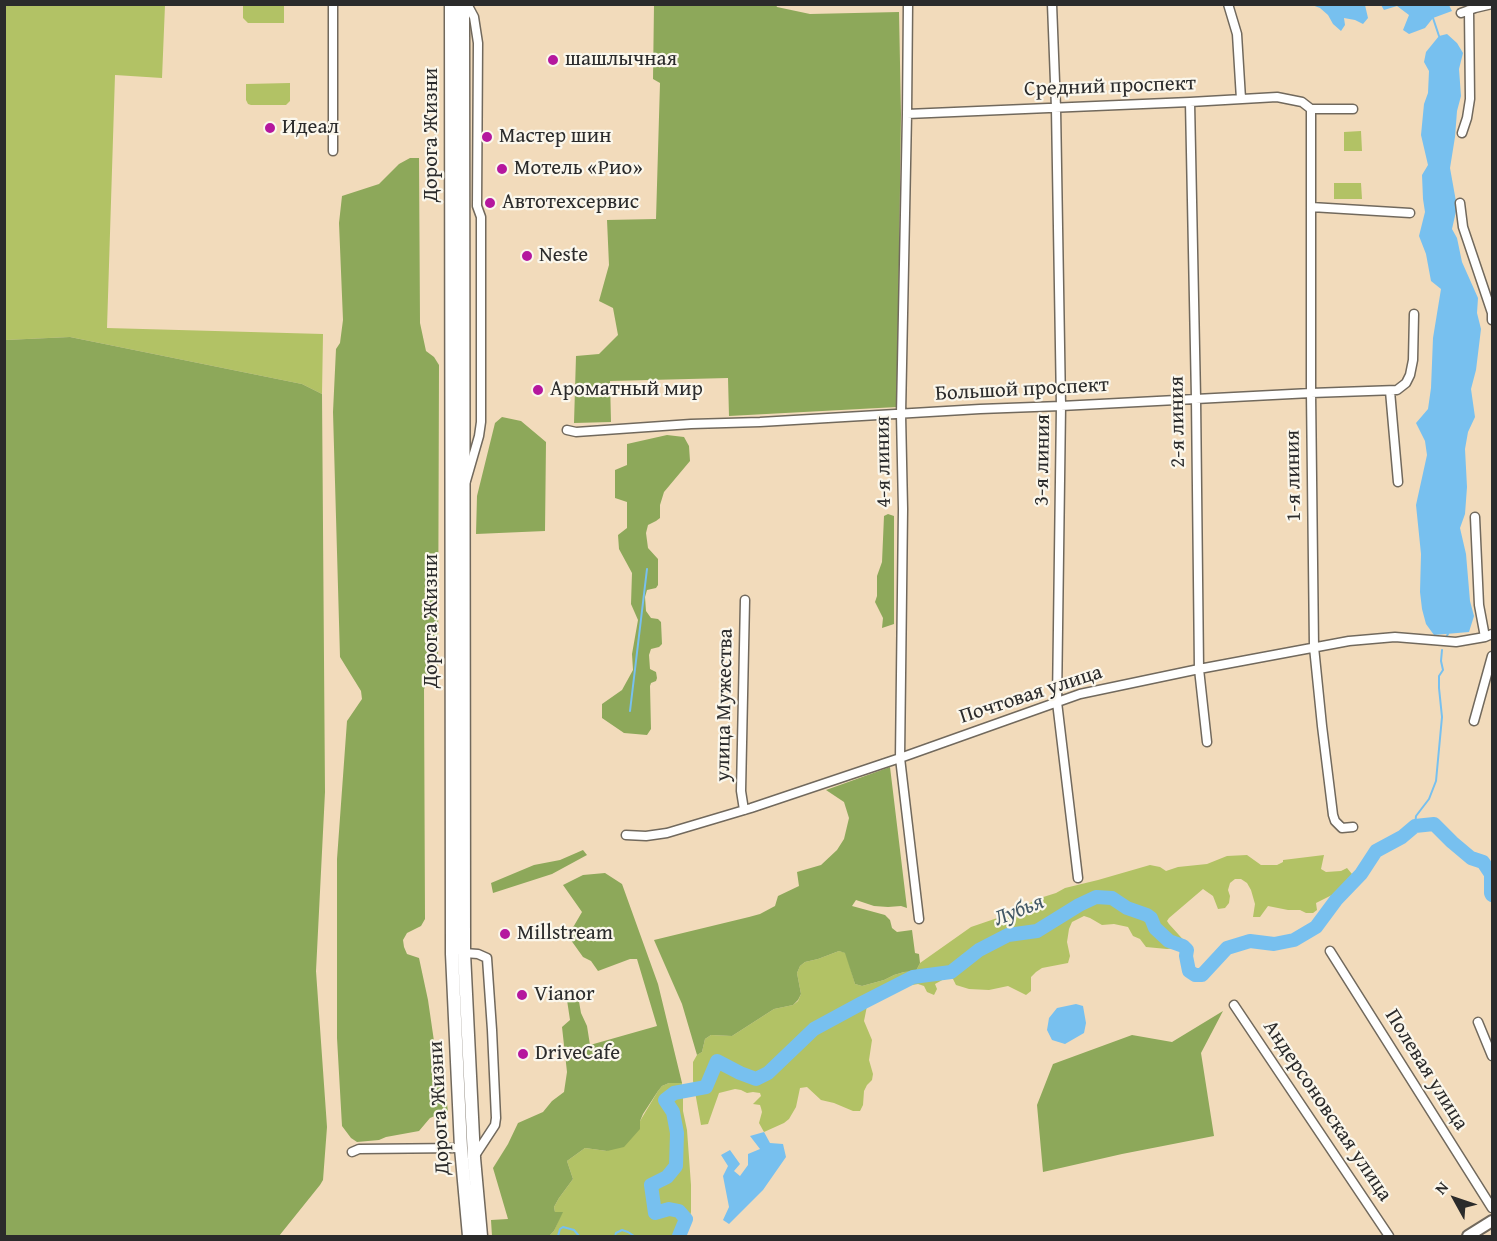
<!DOCTYPE html>
<html>
<head>
<meta charset="utf-8">
<style>
  body { margin:0 }
  #map { position:relative; width:1497px; height:1241px; overflow:hidden; background:#f2dbbb; font-family:"Gentium Book Plus",serif }
  canvas { display:block }
  .frame { position:absolute; inset:0; border:6px solid #2b2b2b; pointer-events:none }
  .north { position:absolute; left:1425px; top:1169px; width:60px; height:60px; -webkit-text-stroke:4px #fbf7ec; paint-order:stroke; rotate:310deg; font-size:16px; font-weight:700; line-height:24px; text-align:center; color:#2b2b2b }
  .north::after { content:''; display:block; margin:auto; width:21px; height:27px; background:#2b2b2b; clip-path:polygon(50% 0,100% 100%,50% 72%,0 100%) }
</style>
</head>
<body>
<div id="map">
<canvas width="1497" height="1241"></canvas>
<div class="frame"></div>
<div class="north">N</div>
</div>
<script>
const ctx = document.querySelector('canvas').getContext('2d');
ctx.lineJoin = 'round';
function fillPath(path, color) { ctx.fillStyle = color; ctx.fill(path, 'evenodd'); }
const poly = rows => new Path2D(rows.map(r => 'M' + r).join(''));
function stroke(path, color, width, dash) { ctx.strokeStyle = color; ctx.lineWidth = width; ctx.lineCap = dash ? 'butt' : 'round'; ctx.setLineDash(dash || []); ctx.stroke(path); }
function write(font, color, halo, rows, align = 'center') {
  ctx.font = font + ' "Gentium Book Plus",serif'; ctx.lineWidth = 4.5; ctx.setLineDash([]); ctx.textBaseline = 'middle'; ctx.strokeStyle = halo; ctx.fillStyle = color; for (const [text, x, y, turn = 0] of rows) {
    ctx.save(); ctx.translate(x, y); ctx.rotate((+turn || 0) * Math.PI / 180); ctx.textAlign = isNaN(turn) ? turn : align; if (halo) ctx.strokeText(text, 0, 0); ctx.fillText(text, 0, 0); ctx.restore();
  }
}
fillPath(poly([
  [5,5,165,5,162,78,115,75,107,328,323,334,322,394,302,384,70,337,5,340],
  [243,5,284,5,284,23,248,23,243,18],
  [290,83,290,101,286,105,251,105,248,104,246,100,246,84],
  [1361,131,1362,151,1344,151,1344,132],
  [1334,183,1361,183,1362,199,1334,199],
  [1247,855,1261,865,1277,865,1283,862,1283,860,1324,855,1321,869,1326,872,1341,871,1347,868,1352,874,1334,894,1316,903,1317,910,1313,913,1306,913,1300,910,1288,910,1268,906,1260,917,1253,917,1255,904,1251,890,1247,883,1241,879,1235,879,1230,883,1228,890,1230,896,1229,903,1225,908,1218,909,1213,896,1203,889,1169,918,1167,921,1169,924,1188,945,1190,951,1190,958,1184,958,1182,951,1177,948,1167,949,1146,947,1140,939,1133,936,1128,927,1114,924,1102,925,1090,918,1084,916,1072,922,1069,929,1067,942,1070,956,1068,963,1042,968,1036,972,1031,977,1031,991,1026,995,1008,986,989,990,969,989,956,985,953,979,946,978,935,984,937,989,934,995,927,992,924,986,918,984,906,986,887,994,881,999,867,1006,864,1021,872,1040,869,1060,873,1074,872,1080,867,1085,864,1091,863,1105,860,1111,853,1111,834,1103,821,1100,807,1087,800,1088,796,1107,789,1119,784,1123,764,1132,759,1123,762,1112,761,1108,760,1105,753,1104,761,1096,760,1093,753,1092,747,1093,741,1090,735,1089,719,1093,708,1124,701,1125,693,1081,693,1062,697,1055,702,1052,705,1039,711,1035,732,1036,774,1009,793,1005,798,1001,801,994,797,973,800,966,805,962,818,959,839,951,846,953,855,984,862,986,884,980,894,975,904,972,916,971,920,963,971,927,1012,913,1019,907,1028,904,1037,899,1056,893,1065,888,1098,880,1150,865,1160,867,1166,871,1178,867,1207,864,1227,856],
  [669,1083,682,1083,683,1097,683,1111,687,1130,691,1185,691,1212,686,1236,549,1236,554,1231,562,1212,555,1212,554,1207,559,1198,573,1179,567,1161,585,1148,607,1151,640,1121,658,1091,662,1086]
]), '#b2c265');
fillPath(poly([
  [654,5,776,5,777,7,810,14,899,12,901,114,897,407,729,416,728,378,610,381,611,422,574,423,576,356,599,354,618,335,613,308,599,301,609,265,607,220,656,219,660,83,653,79],
  [410,158,419,158,420,323,426,351,434,357,439,365,438,675,430,679,424,689,425,919,421,926,407,933,403,940,404,947,407,954,419,958,428,1000,435,1048,444,1075,448,1113,444,1119,437,1115,430,1118,419,1131,386,1137,379,1140,357,1142,351,1138,342,1126,337,1038,337,859,347,721,362,699,361,691,340,657,333,412,336,349,340,343,343,320,339,223,342,196,379,184,399,164],
  [70,337,302,384,322,394,325,792,316,971,327,1127,323,1180,320,1185,279,1236,5,1236,5,340],
  [502,417,521,421,546,442,545,531,476,534,477,496,495,423],
  [667,435,684,437,689,446,690,461,664,492,660,505,660,518,656,521,648,525,646,533,648,548,658,559,658,585,656,588,647,590,645,597,646,611,651,618,658,619,661,622,662,644,659,647,651,649,649,655,650,669,656,672,657,678,656,681,651,683,650,686,651,729,647,735,624,733,602,718,602,704,622,690,633,670,632,654,638,620,631,604,632,573,619,549,618,535,627,528,627,502,615,498,615,470,627,465,627,444],
  [888,514,894,516,894,624,882,628,883,618,875,602,877,596,877,576,882,562,884,516],
  [890,767,907,908,901,906,888,907,874,906,856,900,852,906,885,915,890,920,892,928,897,932,912,930,915,953,919,954,920,963,916,971,904,972,894,975,884,980,862,986,855,984,845,953,839,951,818,959,805,962,800,966,797,973,801,994,798,1000,793,1005,774,1009,732,1036,711,1035,705,1039,702,1052,697,1055,682,1004,654,940,749,917,760,914,775,906,778,896,799,886,797,872,821,865,837,850,844,839,849,818,844,802,826,790],
  [583,850,587,855,552,874,493,893,491,883,534,865,560,860],
  [605,873,622,884,658,984,682,1083,669,1083,662,1086,658,1091,643,1114,640,1121,640,1129,624,1147,607,1151,585,1148,567,1161,573,1179,559,1198,554,1207,555,1212,563,1212,554,1231,549,1236,492,1236,491,1220,508,1219,493,1168,508,1144,518,1123,543,1112,552,1101,564,1092,567,1072,562,1027,570,1020,567,1000,571,997,578,996,581,1013,587,1026,590,1045,657,1026,637,959,630,959,598,971,591,961,583,957,568,936,582,912,563,885,583,875],
  [1223,1011,1201,1053,1214,1136,1122,1154,1043,1172,1037,1105,1053,1064,1132,1035,1172,1042]
]), '#8da85a');
fillPath(poly([
  [1312,5,1365,5,1368,18,1363,24,1355,20,1344,18,1345,25,1341,31,1333,24,1328,15,1320,8],
  [1381,5,1449,5,1452,11,1433,18,1425,28,1409,34,1403,30,1409,15,1397,6,1384,10],
  [1447,34,1457,43,1463,53,1459,69,1461,96,1457,111,1455,137,1450,168,1457,207,1452,229,1457,238,1462,262,1478,298,1477,313,1481,329,1476,370,1471,389,1475,417,1468,432,1465,449,1467,487,1465,514,1460,528,1466,554,1470,601,1474,616,1469,632,1434,635,1426,624,1422,609,1420,592,1421,554,1416,505,1427,455,1425,441,1416,423,1428,409,1431,388,1433,338,1441,289,1431,281,1426,254,1419,236,1425,212,1423,199,1422,175,1428,165,1421,135,1424,104,1428,93,1429,71,1424,62,1426,52,1439,36],
  [1076,1004,1083,1006,1086,1023,1084,1033,1065,1044,1052,1040,1047,1030,1049,1018,1057,1008],
  [764,1132,770,1143,783,1144,786,1157,763,1190,729,1224,723,1220,729,1207,723,1176,728,1166,721,1155,730,1150,740,1164,734,1171,740,1176,748,1165,748,1154,760,1149,750,1136]
]), '#77c0ef');
stroke(poly([
  [1433,18,1439,36],
  [1446,637,1448,634],
  [630,711,647,569],
  [1415,826,1416,816,1429,799,1436,781,1442,717,1439,688,1439,676,1443,670,1441,661,1442,650],
  [558,1236,560,1229,563,1227,574,1230,579,1236],
  [615,1236,616,1233,622,1230,628,1232,634,1236]
]), '#77c0ef', 2);
stroke(poly([
  [679,1236,686,1219,679,1211,669,1209,655,1213,651,1185,667,1177,676,1166,677,1133,673,1112,665,1100,674,1093,706,1087,717,1061,740,1073,756,1079,768,1073,814,1029,862,1003,913,977,951,972,979,950,1008,935,1037,931,1079,905,1096,897,1112,898,1127,908,1147,915,1151,918,1155,928,1169,941,1183,946,1187,950,1186,956,1189,971,1195,975,1202,975,1227,948,1250,941,1274,944,1294,940,1316,927,1336,900,1361,874,1376,851,1402,837,1415,826,1434,824,1452,842,1471,858,1483,862,1491,874,1491,893,1492,895]
]), '#77c0ef', 14);
const minor = poly([
  [333,4,333,151],
  [908,4,907,114,901,414,903,509,900,758,919,919],
  [1052,4,1056,108,1061,406,1057,702,1078,878],
  [1228,4,1237,34,1241,99],
  [1461,13,1475,8,1492,4],
  [1190,102,1196,398,1199,669,1207,742],
  [1311,109,1311,393,1314,647,1322,726,1333,815,1335,821,1342,828,1353,827],
  [1311,109,1353,109],
  [907,114,1190,102,1277,97,1302,102,1311,109],
  [1462,133,1467,118,1470,99,1469,10],
  [1460,203,1463,227,1492,313,1492,320],
  [1311,207,1410,213],
  [1390,391,1398,482],
  [567,430,576,432,691,424,760,422,980,409,1061,406,1311,393,1397,390,1406,383,1410,375,1413,360,1414,314],
  [466,481,479,436,481,422,481,217,477,206,478,43,474,17,467,4],
  [1475,517,1479,605,1485,637],
  [1474,721,1492,656],
  [744,810,741,791,745,600],
  [626,835,646,836,667,833,751,808,900,758,1080,694,1199,669,1349,641,1395,637,1456,642,1485,637,1492,634],
  [1330,951,1492,1208],
  [464,953,478,954,487,958,492,1030,496,1118,495,1125,474,1157],
  [1234,1005,1389,1236],
  [1478,1022,1492,1056],
  [352,1152,359,1149,461,1148]
]);
const tertiary = poly([
  [1468,1236,1492,1221]
]);
const secondary = poly([
  [451,4,452,954,461,1148,469,1236],
  [463,4,464,953,474,1158,481,1236]
]);
stroke(minor, '#71695d', 11);
stroke(tertiary, '#71695d', 14);
stroke(secondary, '#71695d', 15);
stroke(minor, '#fff', 8);
stroke(tertiary, '#fff', 10);
stroke(secondary, '#fff', 12);
for (const [x, y, r, color] of [
  [553,60,6,"#b5179e"],
  [270,128,6,"#b5179e"],
  [487,137,6,"#b5179e"],
  [502,169,6,"#b5179e"],
  [490,203,6,"#b5179e"],
  [527,256,6,"#b5179e"],
  [538,390,6,"#b5179e"],
  [505,934,6,"#b5179e"],
  [522,995,6,"#b5179e"],
  [523,1054,6,"#b5179e"]
]) { const dot = new Path2D(); dot.arc(x, y, r, 0, 2 * Math.PI); ctx.fillStyle = color; ctx.fill(dot); stroke(dot, '#fbf7ec', 2); }
write('21px', '#2b2b2b', '#fbf7ec', [
  ["шашлычная",565,60],
  ["Идеал",282,128],
  ["Мастер шин",499,137],
  ["Мотель «Рио»",514,169],
  ["Автотехсервис",502,203],
  ["Neste",539,256],
  ["Ароматный мир",550,390],
  ["Millstream",517,934],
  ["Vianor",534,995],
  ["DriveCafe",535,1054]
], 'left');
write('21px', '#2b2b2b', '#fbf7ec', [
  ["Средний проспект",1110,87,-2],
  ["Дорога Жизни",432,135,-90],
  ["Большой проспект",1022,390,-3],
  ["2-я линия",1178,422,-91],
  ["3-я линия",1043,460,-89],
  ["4-я линия",884,462,-91],
  ["1-я линия",1294,476,-91],
  ["Дорога Жизни",432,621,-90],
  ["Почтовая улица",1031,695,-18],
  ["улица Мужества",725,705,-89],
  ["Полевая улица",1426,1070,58],
  ["Дорога Жизни",440,1108,-93],
  ["Андерсоновская улица",1327,1111,56]
]);
write('italic 22px', '#425866', '#fbf7ec', [
  ["Лубья",1019,911,-22]
]);
</script>
</body>
</html>
